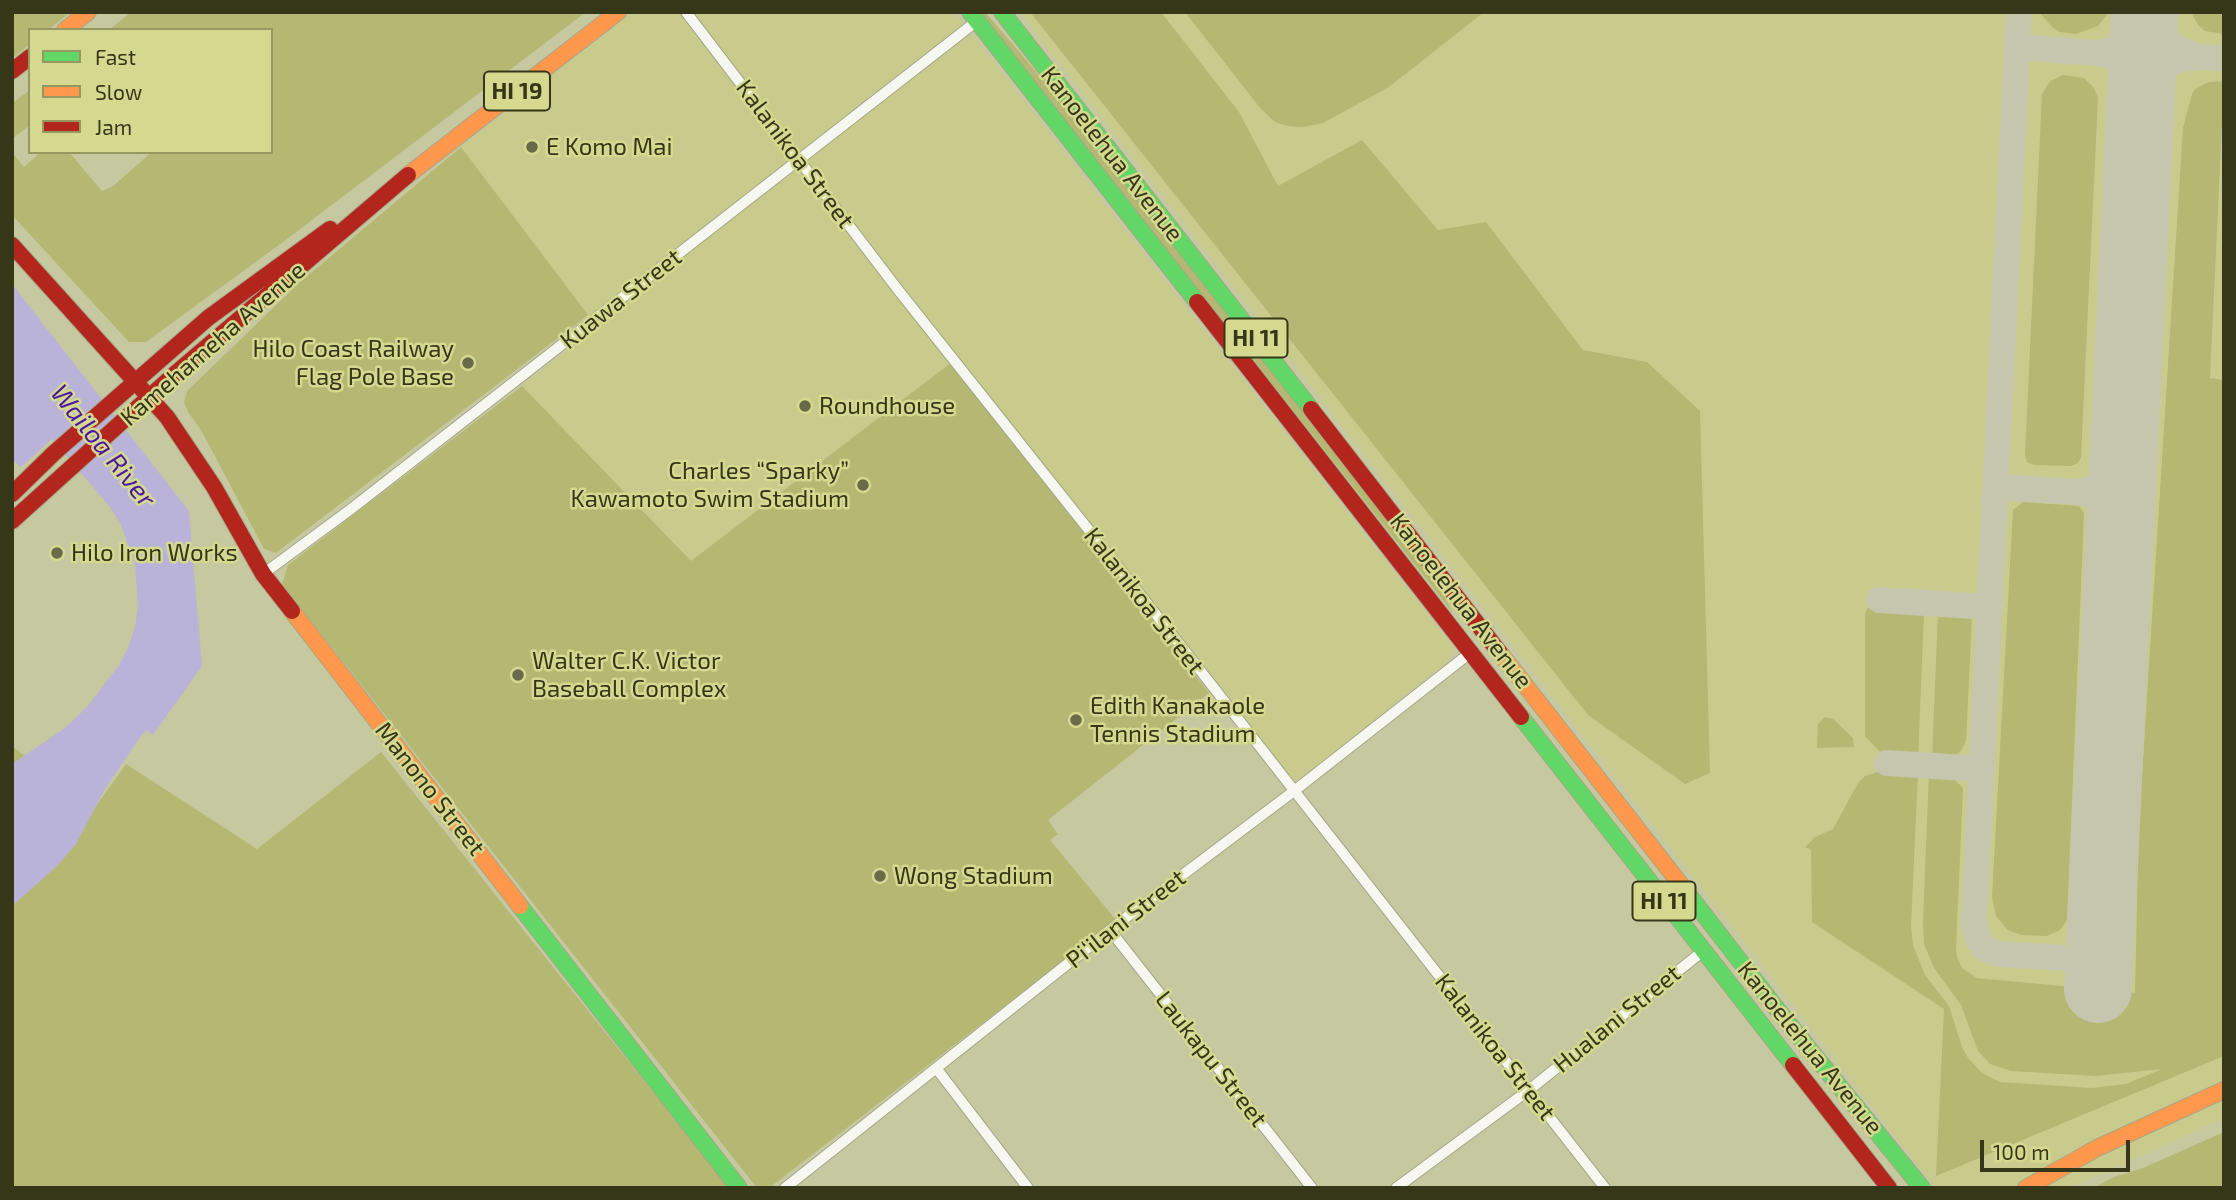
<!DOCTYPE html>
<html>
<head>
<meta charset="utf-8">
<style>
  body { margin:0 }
  #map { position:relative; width:2236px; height:1200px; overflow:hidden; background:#c6c8a0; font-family:"Exo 2",sans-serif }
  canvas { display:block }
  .frame { position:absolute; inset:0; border:14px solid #363719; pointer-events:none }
  .legend { position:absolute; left:28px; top:28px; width:245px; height:126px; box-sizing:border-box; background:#d5d98f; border:2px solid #959860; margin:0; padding:9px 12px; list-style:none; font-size:21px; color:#363719 }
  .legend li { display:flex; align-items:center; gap:14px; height:35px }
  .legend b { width:35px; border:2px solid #959860 }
  .scale { position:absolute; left:1980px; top:1140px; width:150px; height:32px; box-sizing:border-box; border:4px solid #363719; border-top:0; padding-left:9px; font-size:21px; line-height:24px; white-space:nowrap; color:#363719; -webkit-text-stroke:5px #d5d98f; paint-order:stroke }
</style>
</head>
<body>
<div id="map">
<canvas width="2236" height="1200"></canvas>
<div class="frame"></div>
<ul class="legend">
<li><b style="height:9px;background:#63d668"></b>Fast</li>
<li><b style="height:9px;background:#ff974d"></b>Slow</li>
<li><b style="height:9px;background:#b3261e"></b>Jam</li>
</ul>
<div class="scale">100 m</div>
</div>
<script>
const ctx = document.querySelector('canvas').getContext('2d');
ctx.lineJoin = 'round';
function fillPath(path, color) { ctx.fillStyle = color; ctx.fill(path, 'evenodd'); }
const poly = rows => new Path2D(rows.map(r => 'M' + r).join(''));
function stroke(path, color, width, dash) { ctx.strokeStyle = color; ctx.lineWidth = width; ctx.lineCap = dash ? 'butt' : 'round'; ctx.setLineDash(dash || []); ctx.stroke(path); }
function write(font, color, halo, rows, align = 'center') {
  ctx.font = font + ' "Exo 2",sans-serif'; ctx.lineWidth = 5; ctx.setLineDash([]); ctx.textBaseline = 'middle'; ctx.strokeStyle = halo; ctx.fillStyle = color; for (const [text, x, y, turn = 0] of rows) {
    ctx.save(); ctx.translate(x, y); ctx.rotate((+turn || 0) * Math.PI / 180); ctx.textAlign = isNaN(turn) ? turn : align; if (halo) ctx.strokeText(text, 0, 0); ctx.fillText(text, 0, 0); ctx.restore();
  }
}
fillPath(poly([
  [633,12,954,12,1450,643,1452,652,1443,665,1296,783,956,359,691,561,522,386,597,327,461,147],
  [1020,12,2224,12,2224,1119,2069,1188,1936,1188]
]), '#c8cb8c');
fillPath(poly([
  [12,12,71,12,48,30,30,30,30,44,12,58],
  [131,12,586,12,283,242,146,342,129,342,12,215,12,152,24,167,41,152,69,152,102,191,113,186,152,152,271,152,271,30,109,30],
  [979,12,985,12,1044,81,1439,587,1453,613],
  [1030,12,1161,12,1239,112,1278,186,1362,140,1438,230,1486,222,1583,350,1647,362,1700,411,1710,773,1685,784,1588,715],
  [1185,12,1484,12,1389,87,1323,123,1303,127,1287,126,1275,122,1261,109],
  [2039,12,2109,12,2098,26,2076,34,2060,32,2053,28],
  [2191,12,2224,12,2224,34,2205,31,2198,25],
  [2063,75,2084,78,2094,88,2098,98,2081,457,2078,463,2071,466,2034,465,2027,462,2025,454,2042,94,2050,81],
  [2224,81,2210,378,2224,380,2224,1056,1936,1176,1944,1009,1812,922,1811,850,1805,847,1815,837,1833,829,1858,783,1865,776,1884,770,1918,773,1911,926,1913,945,1925,975,1949,1006,1962,1047,1968,1058,1982,1073,2000,1082,2092,1088,2126,1084,2162,1069,2095,1076,2011,1071,1990,1064,1978,1051,1961,1005,1934,968,1924,944,1923,922,1929,772,1951,776,1963,788,1956,949,1957,957,1962,968,1977,978,2135,993,2139,823,2183,128,2192,94,2195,89,2209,82],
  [30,90,30,125,12,139,12,103],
  [461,147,588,315,276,553,264,549,201,430,188,412,184,402,187,391,299,283],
  [952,362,1209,693,1048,820,1058,834,1050,840,1116,920,769,1188,757,1188,282,584,288,565,522,386,691,561],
  [2023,502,2079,506,2084,513,2067,920,2060,930,2047,936,2021,935,2008,930,1996,916,1992,897,2013,510],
  [1869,606,1924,614,1918,759,1897,758,1882,754,1865,736,1865,613],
  [1938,613,1972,617,1966,741,1961,751,1949,760,1932,759],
  [1825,717,1833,719,1853,738,1854,747,1817,748,1818,724],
  [12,746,93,810,126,764,257,849,381,752,730,1188,12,1188],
  [2224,1132,2224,1188,2093,1188,2114,1177,2143,1168]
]), '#b5b873');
fillPath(poly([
  [12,284,189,511,202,666,153,735,146,730,138,740,105,789,76,844,57,866,12,906,12,764,65,728,87,707,119,665,129,646,135,627,138,606,135,564,121,525,110,507,52,439,21,467,12,460]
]), '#bab3d9');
stroke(poly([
  [2019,12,1974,923,1979,941,1984,948,1998,954,2100,960],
  [2147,12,2148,19,2156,33,2172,45,2197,57,2224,58],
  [2017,47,2097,53,2105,52,2129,40,2139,25,2143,12],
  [2097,53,2111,56,2125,66,2135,81,2140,106],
  [2140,106,2145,87,2162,67,2180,60,2197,57],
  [1996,487,2078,492,2093,488,2106,479,2116,465,2124,436],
  [2078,492,2091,495,2107,508,2114,521,2119,542],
  [1879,600,1989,607],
  [1887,763,1982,769]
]), '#c5c6ad', 26);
stroke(poly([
  [2098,989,2145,12]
]), '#c5c6ad', 68);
const street = poly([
  [686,12,899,291,1185,651,1605,1188],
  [263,574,351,509,977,21],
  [1110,930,1312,1188],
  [936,1068,1028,1188],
  [785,1188,1128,916,1294,791,1470,653],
  [1396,1188,1529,1090,1703,951]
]);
const fast = poly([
  [970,12,1197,302],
  [1002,12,1311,409],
  [1521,717,1793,1065],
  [1685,890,1780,1013,1922,1188],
  [520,906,739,1188]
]);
const slow = poly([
  [65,30,88,12],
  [408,175,618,12],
  [292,611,520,906],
  [1500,653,1685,890],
  [2026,1188,2097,1148,2224,1090]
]);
const jam = poly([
  [12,71,30,57],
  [12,245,167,417,214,487,263,574,292,611],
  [1197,302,1521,717],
  [1311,409,1500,653],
  [12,494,54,453,208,318,330,229],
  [12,521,177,372,408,175],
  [1793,1065,1889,1188]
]);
stroke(street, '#a6a787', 12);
stroke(fast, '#a6a787', 18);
stroke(slow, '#a6a787', 18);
stroke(jam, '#a6a787', 18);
stroke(street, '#f6f7f1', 10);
stroke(fast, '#63d668', 16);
stroke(slow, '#ff974d', 16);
stroke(jam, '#b3261e', 16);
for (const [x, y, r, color] of [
  [532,147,7,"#686a48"],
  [468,363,7,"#686a48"],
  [805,406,7,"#686a48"],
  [863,485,7,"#686a48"],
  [57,553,7,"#686a48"],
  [518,675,7,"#686a48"],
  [1076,720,7,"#686a48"],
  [880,876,7,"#686a48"]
]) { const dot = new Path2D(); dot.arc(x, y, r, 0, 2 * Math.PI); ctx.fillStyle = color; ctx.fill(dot); stroke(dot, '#d5d98f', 2.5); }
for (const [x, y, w] of [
  [517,91,66],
  [1256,338,63],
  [1664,901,63]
]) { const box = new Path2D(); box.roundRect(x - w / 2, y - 19.5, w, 39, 5); ctx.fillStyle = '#d5d98f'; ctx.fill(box); stroke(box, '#363719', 2); }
write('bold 23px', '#363719', null, [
  ["HI 19",517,91],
  ["HI 11",1256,338],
  ["HI 11",1664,901]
]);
write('24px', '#363719', '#d5d98f', [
  ["E Komo Mai",546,147],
  ["Hilo Coast Railway",454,349,"right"],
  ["Flag Pole Base",454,377,"right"],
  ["Roundhouse",819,406],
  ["Charles “Sparky”",849,471,"right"],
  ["Kawamoto Swim Stadium",849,499,"right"],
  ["Hilo Iron Works",71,553],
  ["Walter C.K. Victor",532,661],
  ["Baseball Complex",532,689],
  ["Edith Kanakaole",1090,706],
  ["Tennis Stadium",1090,734],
  ["Wong Stadium",894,876]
], 'left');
write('24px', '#363719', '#d5d98f', [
  ["Kalanikoa Street",795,154,53],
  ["Kanoelehua Avenue",1112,154,52],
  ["Kuawa Street",621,299,-38],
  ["Kamehameha Avenue",213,344,-41],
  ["Kalanikoa Street",1144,601,52],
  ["Kanoelehua Avenue",1461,601,52],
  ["Manono Street",430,789,52],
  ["Pi‘ilani Street",1126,919,-38],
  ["Hualani Street",1617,1019,-39],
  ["Kalanikoa Street",1495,1047,52],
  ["Kanoelehua Avenue",1810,1048,51],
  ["Laukapu Street",1211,1059,52]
]);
write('italic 26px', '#4b16a3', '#d5d98f', [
  ["Wailoa River",103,446,51]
]);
</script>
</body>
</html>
